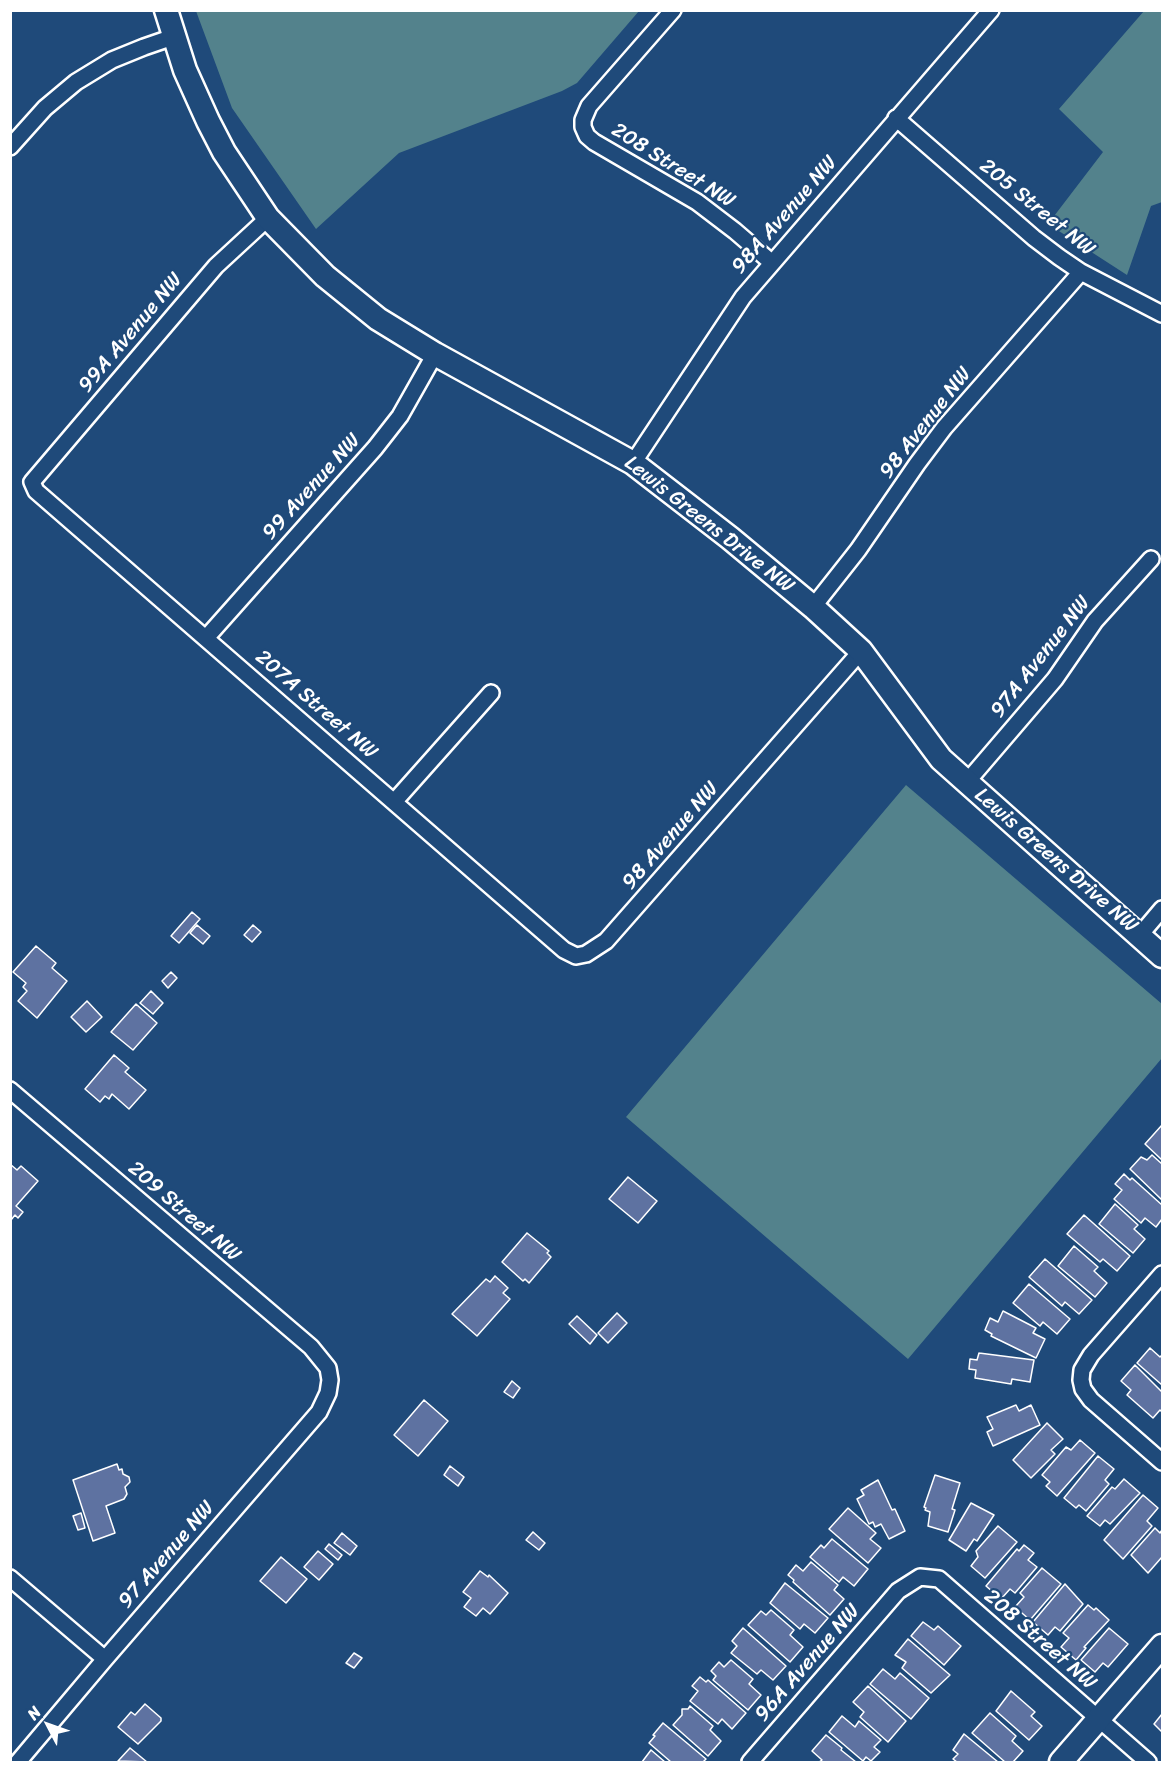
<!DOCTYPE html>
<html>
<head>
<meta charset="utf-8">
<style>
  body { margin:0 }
  #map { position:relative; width:1173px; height:1773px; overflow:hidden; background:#1f4a7a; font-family:Sriracha,sans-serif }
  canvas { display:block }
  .frame { position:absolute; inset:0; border:12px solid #fff; pointer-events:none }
  .north { position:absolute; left:18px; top:1695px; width:60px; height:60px; -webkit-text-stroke:4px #1f4a7a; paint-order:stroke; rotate:311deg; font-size:16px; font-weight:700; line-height:24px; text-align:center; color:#fff }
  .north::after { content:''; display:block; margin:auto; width:21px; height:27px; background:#fff; clip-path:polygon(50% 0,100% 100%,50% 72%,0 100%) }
</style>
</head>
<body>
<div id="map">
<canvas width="1173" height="1773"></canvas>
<div class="frame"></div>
<div class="north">N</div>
</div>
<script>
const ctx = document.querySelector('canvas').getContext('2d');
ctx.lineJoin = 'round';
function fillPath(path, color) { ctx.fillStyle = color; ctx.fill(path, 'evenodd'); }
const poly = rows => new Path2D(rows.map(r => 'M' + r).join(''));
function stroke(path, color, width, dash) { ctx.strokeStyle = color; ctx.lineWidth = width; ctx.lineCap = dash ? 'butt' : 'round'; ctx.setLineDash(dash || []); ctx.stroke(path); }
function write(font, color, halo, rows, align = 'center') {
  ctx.font = font + ' Sriracha,sans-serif'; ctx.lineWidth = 4.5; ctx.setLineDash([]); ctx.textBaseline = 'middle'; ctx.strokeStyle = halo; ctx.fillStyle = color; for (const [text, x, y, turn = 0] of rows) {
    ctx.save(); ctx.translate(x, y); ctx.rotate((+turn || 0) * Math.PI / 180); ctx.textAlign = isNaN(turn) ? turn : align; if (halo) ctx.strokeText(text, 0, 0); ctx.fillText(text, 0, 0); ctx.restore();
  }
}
fillPath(poly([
  [196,11,196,10,639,11,577,83,562,91,399,153,316,229,232,108],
  [1144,11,1162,11,1162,202,1151,206,1127,275,1048,224,1103,152,1059,109],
  [906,785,1162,1004,1162,1058,908,1359,626,1117]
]), '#53828c');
const building = poly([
  [192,912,200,919,179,943,171,936,192,912],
  [197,925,210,936,203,944,190,933,197,925],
  [253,925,261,932,252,942,244,935,253,925],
  [36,946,56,963,52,968,67,981,37,1018,18,1001,27,991,23,987,26,983,13,972,36,946],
  [171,972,177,978,168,988,162,981,171,972],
  [151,991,163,1003,153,1014,140,1003,151,991],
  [87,1001,102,1017,86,1032,71,1017,87,1001],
  [136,1004,157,1023,133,1050,111,1032,136,1004],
  [114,1055,129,1068,125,1072,146,1090,129,1109,112,1094,109,1099,105,1096,100,1102,85,1089,114,1055],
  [1162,1125,1162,1160,1145,1144,1162,1125],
  [1152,1155,1162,1164,1162,1200,1130,1169,1141,1157,1147,1160,1152,1155],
  [10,1164,17,1170,21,1166,38,1181,16,1206,23,1212,18,1218,15,1215,11,1220,10,1164],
  [1124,1174,1130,1180,1132,1178,1162,1205,1162,1219,1156,1227,1145,1218,1141,1223,1114,1199,1122,1190,1115,1184,1124,1174],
  [628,1177,657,1201,638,1223,609,1199,628,1177],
  [1115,1204,1138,1225,1134,1229,1145,1239,1133,1253,1099,1224,1115,1204],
  [1084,1215,1130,1256,1117,1271,1103,1259,1100,1262,1067,1234,1084,1215],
  [527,1233,549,1251,547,1253,551,1257,529,1283,525,1279,523,1281,502,1262,527,1233],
  [1074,1246,1098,1267,1094,1271,1107,1283,1095,1297,1058,1266,1074,1246],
  [1045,1259,1092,1300,1079,1314,1065,1302,1062,1306,1029,1277,1045,1259],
  [495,1276,508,1288,503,1293,510,1299,477,1336,452,1314,486,1279,490,1282,495,1276],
  [1029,1284,1070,1319,1057,1334,1043,1322,1040,1326,1013,1303,1029,1284],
  [1003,1311,1036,1328,1033,1333,1045,1339,1036,1358,991,1336,992,1334,985,1330,990,1318,998,1322,1003,1311],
  [617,1313,627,1323,608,1343,598,1333,617,1313],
  [577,1316,597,1335,590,1344,569,1324,577,1316],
  [1150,1348,1160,1357,1162,1355,1162,1385,1137,1363,1150,1348],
  [979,1353,1034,1360,1030,1382,1012,1379,1011,1384,975,1378,976,1370,969,1369,970,1359,977,1360,979,1353],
  [1135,1365,1162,1392,1162,1412,1160,1410,1153,1418,1127,1395,1131,1390,1121,1381,1135,1365],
  [512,1381,520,1388,513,1398,504,1392,512,1381],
  [424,1400,448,1421,418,1456,394,1435,424,1400],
  [1016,1405,1019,1411,1031,1405,1040,1425,993,1446,987,1432,993,1429,987,1417,1016,1405],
  [1047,1423,1063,1439,1051,1450,1055,1454,1031,1478,1013,1460,1047,1423],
  [1080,1440,1095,1453,1057,1496,1046,1486,1050,1482,1042,1475,1066,1447,1071,1450,1080,1440],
  [1098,1456,1114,1469,1105,1480,1109,1484,1086,1511,1079,1505,1076,1508,1064,1498,1098,1456],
  [117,1464,119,1470,122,1469,123,1474,129,1477,130,1482,125,1487,127,1494,124,1499,106,1506,115,1533,93,1541,73,1480,117,1464],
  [450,1466,464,1477,458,1486,444,1475,450,1466],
  [935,1475,960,1483,952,1509,955,1510,948,1532,928,1526,930,1512,925,1510,926,1508,924,1507,935,1475],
  [1124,1479,1140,1493,1110,1524,1105,1520,1100,1526,1087,1516,1112,1487,1115,1489,1124,1479],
  [878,1480,892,1510,895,1509,905,1531,889,1539,881,1524,875,1527,873,1522,869,1524,857,1499,864,1495,861,1490,878,1480],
  [1143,1495,1158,1508,1147,1521,1152,1526,1123,1559,1104,1540,1143,1495],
  [971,1503,994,1515,977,1541,974,1539,966,1551,949,1540,971,1503],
  [848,1508,876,1533,870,1539,881,1548,868,1563,829,1529,848,1508],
  [81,1513,85,1528,78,1530,73,1516,81,1513],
  [998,1526,1017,1542,985,1578,971,1566,978,1557,976,1551,998,1526],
  [1155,1528,1160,1533,1162,1530,1162,1557,1148,1573,1131,1555,1155,1528],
  [533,1532,545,1543,539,1550,526,1540,533,1532],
  [342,1533,357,1546,350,1555,334,1543,342,1533],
  [832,1539,868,1569,854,1586,843,1577,839,1582,810,1557,821,1545,824,1548,832,1539],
  [329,1544,342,1555,338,1560,325,1549,329,1544],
  [1024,1545,1034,1553,1028,1560,1037,1567,1015,1593,1010,1589,1001,1599,986,1586,1017,1549,1019,1551,1024,1545],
  [318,1551,333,1564,319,1580,304,1567,318,1551],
  [281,1557,307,1579,286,1603,260,1581,281,1557],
  [811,1562,838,1585,834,1590,844,1599,830,1615,793,1582,794,1580,788,1575,796,1565,803,1571,811,1562],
  [1042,1568,1061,1584,1030,1620,1015,1607,1024,1597,1020,1593,1042,1568],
  [480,1571,488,1577,489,1575,508,1593,490,1614,483,1608,476,1616,464,1607,471,1598,463,1592,480,1571],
  [785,1583,828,1618,815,1633,804,1624,800,1629,770,1603,785,1583],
  [1065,1584,1083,1604,1060,1631,1055,1627,1048,1635,1033,1622,1065,1584],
  [1088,1605,1094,1610,1096,1608,1109,1620,1084,1647,1086,1648,1076,1660,1061,1647,1069,1638,1063,1633,1088,1605],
  [771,1610,794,1630,790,1635,803,1647,790,1662,748,1625,761,1611,766,1615,771,1610],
  [923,1622,934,1630,938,1626,961,1646,944,1665,911,1636,923,1622],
  [743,1628,786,1666,773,1680,761,1670,757,1674,731,1653,737,1646,732,1641,743,1628],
  [1109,1628,1128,1644,1108,1667,1103,1663,1095,1672,1081,1660,1109,1628],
  [908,1639,950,1675,931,1693,902,1668,906,1662,895,1655,908,1639],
  [354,1653,362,1658,354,1668,346,1663,354,1653],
  [731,1660,753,1679,749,1684,761,1695,748,1710,713,1680,716,1676,711,1671,719,1662,724,1667,731,1660],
  [883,1669,895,1679,900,1673,929,1698,911,1719,870,1684,883,1669],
  [700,1677,706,1682,708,1680,746,1713,732,1729,722,1719,718,1724,690,1701,698,1691,692,1686,700,1677],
  [868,1686,906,1721,888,1742,860,1717,864,1712,853,1702,868,1686],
  [1011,1691,1035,1712,1031,1716,1042,1726,1029,1740,996,1711,1011,1691],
  [145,1704,161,1718,161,1721,138,1744,118,1727,131,1712,135,1715,145,1704],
  [690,1706,713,1726,710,1730,721,1741,708,1756,673,1725,682,1715,682,1709,688,1709,690,1706],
  [990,1713,1016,1736,1012,1741,1023,1751,1013,1762,1005,1762,972,1733,990,1713],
  [1162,1714,1162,1732,1154,1724,1162,1714],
  [842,1716,855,1727,859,1721,881,1740,874,1747,880,1752,871,1761,866,1757,863,1761,829,1732,842,1716],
  [663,1723,706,1759,703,1762,671,1762,649,1743,655,1736,653,1735,663,1723],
  [964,1734,998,1762,957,1762,953,1759,958,1754,953,1750,964,1734],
  [826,1735,842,1748,841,1750,856,1762,819,1762,822,1760,812,1751,826,1735],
  [130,1748,147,1762,118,1761,130,1748],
  [651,1750,665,1762,642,1762,651,1750]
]);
fillPath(building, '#5e72a1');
stroke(building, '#fff', 1.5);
const street = poly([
  [673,10,589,106,583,120,583,127,587,136,594,142,697,202,735,231,771,262],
  [896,118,1034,238,1059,257,1081,272,1162,314],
  [10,147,45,108,76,82,112,60,144,47,173,37],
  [268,218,216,266,32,482,36,491,564,950,576,956,586,954,606,941,861,651],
  [633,463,743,297,991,10],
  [813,607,858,550,917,464,944,428,1081,272],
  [206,638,375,448,400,416,435,354],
  [966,783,1055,679,1095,621,1151,559],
  [394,802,491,693],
  [1140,935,1162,909],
  [10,1090,311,1347,328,1368,330,1380,328,1393,319,1412,105,1659,18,1762],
  [1162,1274,1091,1355,1082,1370,1081,1380,1083,1389,1091,1400,1162,1462],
  [10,1578,105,1659],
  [750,1762,898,1591,920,1577,939,1579,1148,1762]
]);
const secondary = poly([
  [166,10,185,70,208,121,224,152,268,218,325,276,378,319,435,354,633,463,730,538,813,607,861,651,941,759,1162,956],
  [1061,1762,1162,1646]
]);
stroke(street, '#fff', 20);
stroke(secondary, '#fff', 27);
stroke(street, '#1f4a7a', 15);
stroke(secondary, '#1f4a7a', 22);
write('21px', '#fff', '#1f4a7a', [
  ["208 Street NW",673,166,32],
  ["205 Street NW",1037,208,39],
  ["98A Avenue NW",785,215,-49],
  ["99A Avenue NW",131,333,-50],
  ["98 Avenue NW",926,423,-52],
  ["99 Avenue NW",312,487,-48],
  ["Lewis Greens Drive NW",709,525,38],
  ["97A Avenue NW",1041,657,-52],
  ["207A Street NW",316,705,41],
  ["98 Avenue NW",671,836,-49],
  ["Lewis Greens Drive NW",1056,861,41],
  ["209 Street NW",184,1212,41],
  ["97 Avenue NW",167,1555,-49],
  ["208 Street NW",1040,1640,41],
  ["96A Avenue NW",808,1663,-49]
]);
</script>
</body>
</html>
